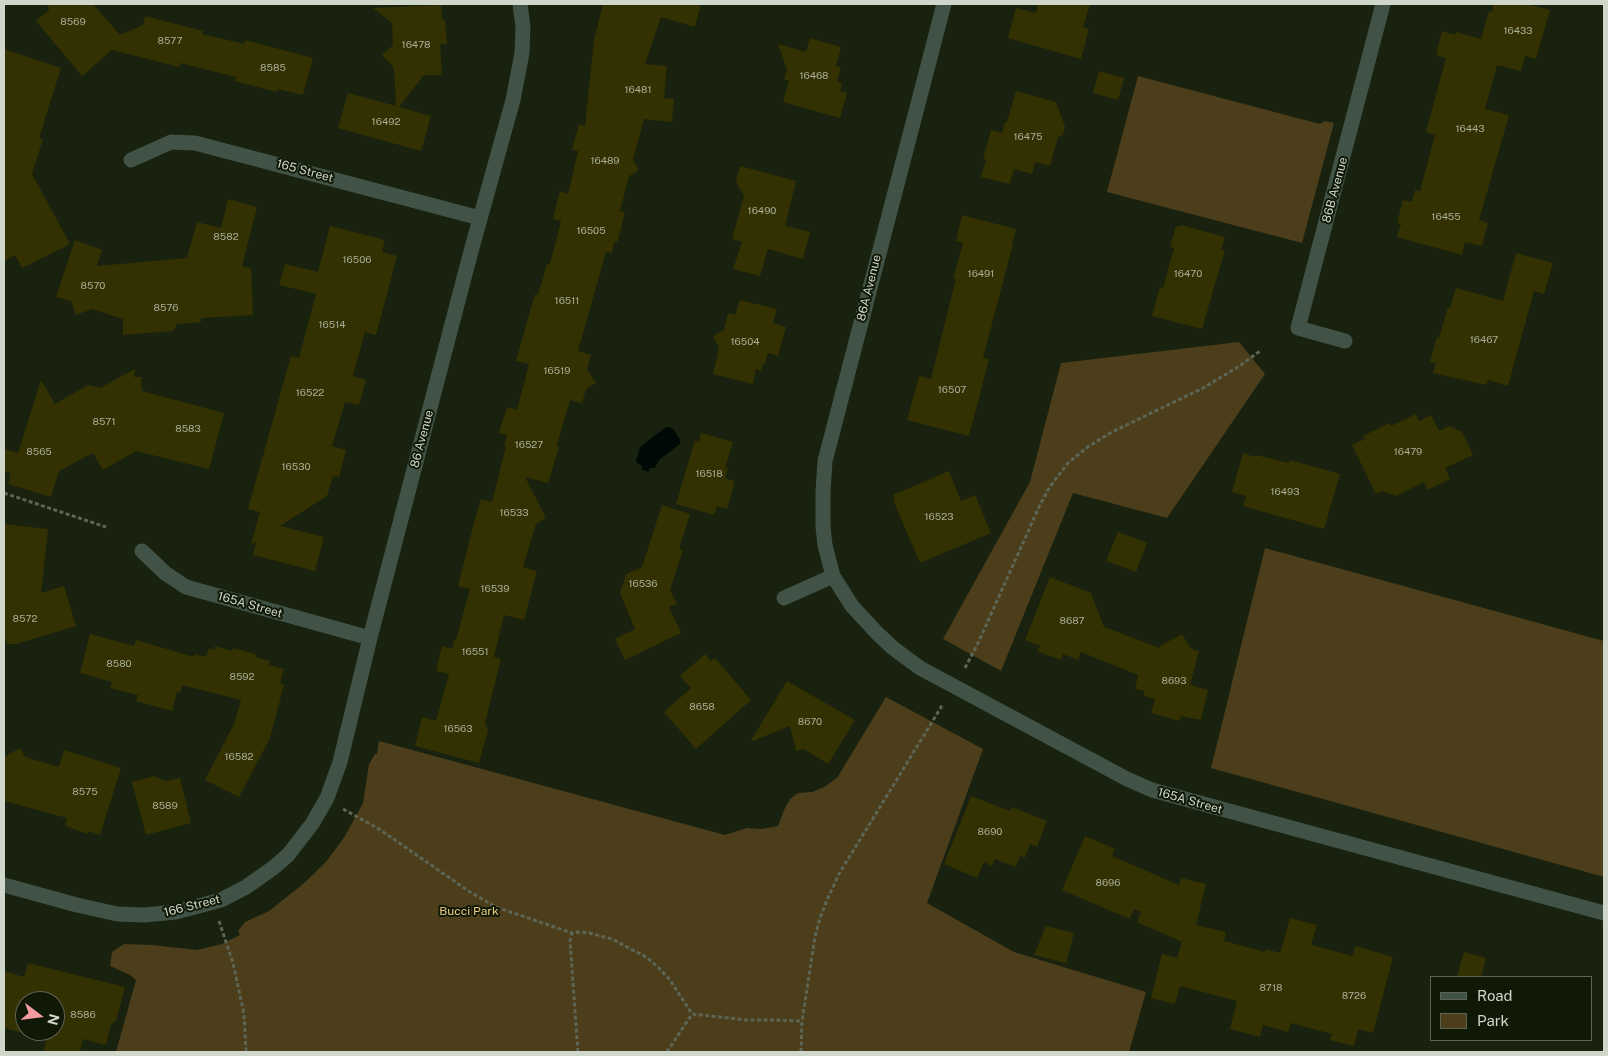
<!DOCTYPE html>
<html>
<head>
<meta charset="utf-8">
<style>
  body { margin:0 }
  #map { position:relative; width:1608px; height:1056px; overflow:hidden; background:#18220f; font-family:"Public Sans",sans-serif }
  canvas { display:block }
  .frame { position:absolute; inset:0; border:5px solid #cfd6ca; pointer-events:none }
  .legend { position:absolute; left:1430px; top:976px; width:162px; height:65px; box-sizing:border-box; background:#0f1906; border:1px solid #5c6554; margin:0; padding:6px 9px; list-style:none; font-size:15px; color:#cfd6ca }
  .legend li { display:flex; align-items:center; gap:10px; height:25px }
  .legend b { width:25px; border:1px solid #5c6554 }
  .north { position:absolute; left:15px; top:991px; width:50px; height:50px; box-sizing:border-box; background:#0f1906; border:1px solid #5c6554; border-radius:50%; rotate:105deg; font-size:14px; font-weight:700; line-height:20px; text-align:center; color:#cfd6ca }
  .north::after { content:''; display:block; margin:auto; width:18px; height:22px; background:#f49aa1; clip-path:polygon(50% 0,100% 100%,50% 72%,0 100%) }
</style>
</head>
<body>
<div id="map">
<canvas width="1608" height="1056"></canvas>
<div class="frame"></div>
<ul class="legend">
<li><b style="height:6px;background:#415246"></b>Road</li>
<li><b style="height:14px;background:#4c3d1b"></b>Park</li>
</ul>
<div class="north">N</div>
</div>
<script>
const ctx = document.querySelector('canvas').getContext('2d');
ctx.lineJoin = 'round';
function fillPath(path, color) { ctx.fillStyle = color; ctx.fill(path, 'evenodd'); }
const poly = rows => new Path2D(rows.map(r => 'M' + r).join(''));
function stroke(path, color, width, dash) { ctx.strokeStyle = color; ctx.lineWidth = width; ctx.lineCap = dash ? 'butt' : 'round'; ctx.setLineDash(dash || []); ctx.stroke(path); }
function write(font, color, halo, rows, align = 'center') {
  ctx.font = font + ' "Public Sans",sans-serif'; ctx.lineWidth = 4; ctx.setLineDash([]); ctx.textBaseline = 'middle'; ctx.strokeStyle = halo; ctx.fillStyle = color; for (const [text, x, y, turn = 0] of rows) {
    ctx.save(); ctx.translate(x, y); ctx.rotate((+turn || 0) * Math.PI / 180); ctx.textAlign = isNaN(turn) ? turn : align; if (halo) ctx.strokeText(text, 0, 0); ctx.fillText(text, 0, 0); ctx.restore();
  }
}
fillPath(poly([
  [1138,76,1320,124,1325,121,1334,123,1302,243,1107,192],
  [1239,342,1265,374,1167,518,1073,493,1001,671,943,639,1030,482,1061,363],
  [1265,548,1604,641,1604,877,1211,768],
  [886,697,983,749,927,903,1014,952,1146,992,1129,1052,116,1052,136,980,130,975,110,966,112,952,124,944,152,945,197,950,222,944,240,935,238,931,245,922,269,911,303,884,326,862,345,836,363,803,369,764,375,754,377,754,379,741,725,835,747,828,762,829,778,826,785,808,790,799,798,793,812,792,824,787,837,778]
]), '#4c3d1b');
fillPath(poly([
  [666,427,670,427,673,429,680,439,680,444,659,460,655,468,650,468,649,472,642,470,642,466,636,462,640,447]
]), '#000906');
fillPath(poly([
  [48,4,93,4,120,35,143,25,145,16,203,31,202,34,244,44,245,40,313,58,303,95,278,89,277,92,235,81,236,77,180,63,179,67,112,50,82,76,36,21,49,10],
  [603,4,701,4,695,27,661,17,645,64,667,66,664,98,674,99,672,122,644,119,633,160,639,170,629,176,620,211,625,212,618,241,614,243,612,253,606,252,578,351,591,355,587,369,596,383,586,389,582,403,570,400,557,445,559,447,548,483,525,477,546,518,536,524,523,567,537,571,524,620,504,615,494,657,501,659,485,723,488,730,479,763,415,746,422,717,436,721,449,674,436,671,442,646,452,649,454,640,456,640,470,589,458,586,474,523,481,499,492,502,506,447,504,446,507,435,499,433,507,407,517,410,529,364,516,361,535,294,538,295,547,264,550,264,561,221,553,219,560,191,568,194,578,151,572,150,579,124,585,126,594,40],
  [1038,4,1090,4,1083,27,1089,29,1081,59,1008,38,1016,8,1036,13],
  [1494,4,1527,4,1550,10,1536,59,1525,56,1521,71,1497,65,1485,109,1509,115,1479,220,1488,223,1482,246,1465,242,1462,255,1397,237,1401,224,1397,223,1403,200,1412,202,1415,190,1420,191,1435,135,1426,132,1446,58,1436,55,1442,31,1455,35,1456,32,1481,39,1489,11,1492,12],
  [441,5,442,20,445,20,447,44,440,44,442,75,424,75,399,107,431,116,421,151,338,128,348,93,396,106,394,68,382,55,393,45,392,23,373,8],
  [810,38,841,47,836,66,841,67,837,82,842,83,840,91,847,93,840,118,783,102,789,81,784,79,787,70,778,44,806,52],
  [4,49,61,68,39,138,43,139,32,174,70,244,22,268,15,255,4,261],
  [1099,71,1124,78,1118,100,1093,93],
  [1016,91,1056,102,1065,127,1063,135,1058,137,1050,166,1035,162,1032,174,1014,169,1010,184,981,177,986,160,983,159,991,130,1002,133,1005,122,1007,122],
  [740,166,796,181,785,226,810,232,803,259,768,249,760,276,733,269,742,242,732,239,744,196,736,182],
  [228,199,257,207,242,266,251,268,253,315,201,318,201,322,177,324,173,331,123,335,123,319,92,309,76,315,71,301,56,297,75,240,102,250,97,266,187,258,197,222,221,228],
  [962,215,1016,229,1012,244,1013,244,983,358,989,359,969,436,907,420,919,376,931,379,956,279,953,279,963,243,956,241],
  [1181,225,1225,237,1221,250,1225,250,1202,329,1152,316,1160,287,1163,288,1174,248,1170,247,1176,226,1180,227],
  [330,226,385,240,382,252,397,256,376,335,365,332,353,376,366,380,359,405,345,402,332,446,346,450,339,477,333,476,327,496,280,526,324,537,315,571,253,555,256,544,255,542,251,545,260,512,248,509,291,356,299,358,316,294,279,285,285,264,318,272],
  [1516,253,1553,263,1544,294,1534,291,1508,386,1488,380,1486,385,1433,373,1436,363,1430,362,1437,337,1439,338,1448,307,1450,308,1456,288,1503,301],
  [740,300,777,309,773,323,786,327,778,356,768,353,765,364,763,363,761,371,756,369,753,384,713,374,719,348,713,336,724,330,728,313,735,315],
  [135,369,134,377,141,377,142,391,224,413,209,469,136,451,103,470,93,453,59,471,51,497,8,484,11,473,4,471,4,449,18,453,41,380,55,404,88,385,100,388],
  [1416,414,1419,421,1431,415,1439,431,1449,426,1462,432,1473,455,1445,468,1450,479,1428,490,1424,482,1396,496,1382,491,1376,494,1352,445,1365,439,1363,436,1389,423,1391,426],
  [701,433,733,442,725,468,728,469,725,478,735,481,727,509,717,506,714,515,676,504,695,440,699,442],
  [1243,453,1255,457,1256,455,1289,463,1290,460,1340,474,1324,529,1243,506,1246,496,1232,492],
  [949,471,961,501,975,495,991,533,920,563,893,500,895,499,893,495],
  [662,505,690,514,679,549,683,550,670,590,677,604,669,607,681,633,625,660,615,639,635,629,620,593,626,574,642,567],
  [4,524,48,529,41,593,64,586,76,626,16,644,7,644,4,634],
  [1118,532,1147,543,1136,572,1106,561],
  [1050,577,1091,593,1104,627,1160,648,1160,646,1182,634,1191,649,1199,651,1190,685,1208,690,1201,720,1181,716,1180,721,1151,713,1155,699,1144,696,1144,691,1135,689,1138,675,1081,652,1078,660,1063,654,1061,660,1037,651,1040,646,1025,640],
  [90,634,134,646,136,640,194,657,195,654,206,657,209,648,214,650,215,646,232,651,233,648,256,654,255,657,270,661,269,665,284,669,280,684,284,685,270,738,239,797,205,780,235,722,241,700,182,685,180,693,177,692,172,711,136,701,138,695,110,688,112,682,80,673],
  [705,654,711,661,715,658,751,700,696,749,664,712,691,688,680,676],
  [787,681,855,720,828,764,804,749,796,751,790,726,750,742],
  [20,748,25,757,59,767,64,750,121,768,100,835,88,831,88,834,65,826,67,818,4,801,4,757],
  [154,776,165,781,180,778,191,823,146,835,132,782],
  [971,796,1010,811,1012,807,1047,821,1037,847,1030,844,1025,858,1020,856,1015,867,995,859,992,866,984,862,977,878,944,864],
  [1085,836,1115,849,1112,856,1179,885,1181,878,1206,884,1196,925,1226,932,1224,941,1265,952,1266,949,1280,953,1290,918,1317,925,1311,945,1353,956,1355,946,1393,957,1373,1033,1358,1029,1354,1046,1330,1040,1332,1034,1291,1023,1288,1032,1263,1025,1260,1037,1230,1029,1237,1001,1180,986,1175,1004,1151,998,1162,954,1177,958,1182,942,1137,922,1141,912,1134,909,1130,919,1062,890],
  [1046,926,1074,933,1066,963,1034,955],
  [1464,952,1486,958,1481,977,1457,977],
  [28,963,125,987,116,1021,111,1024,106,1045,83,1039,80,1052,43,1052,47,1039,4,1028,4,971,24,977],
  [25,1001,55,1001,55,1031,25,1031]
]), '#333101');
stroke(poly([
  [4,493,106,527],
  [965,668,979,641,1039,507,1049,488,1068,463,1089,446,1112,432,1203,388,1238,367,1260,351],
  [343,809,379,829,470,892,496,907,572,933],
  [219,921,233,963,244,1014,246,1052],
  [578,1052,570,941,572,933,577,932,589,933,612,939,646,957,658,967,670,980,692,1014,747,1020,774,1020,802,1021],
  [667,1052,692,1014],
  [801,1052,802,1021,815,937,820,918,827,900,839,874,943,704]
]), '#5d6655', 3, [4, 2.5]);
stroke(poly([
  [944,4,825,461,823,492,823,527,825,545,833,576,852,606,877,633,893,648,920,668,1127,779,1152,790,1604,913],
  [131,160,171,142,195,143,480,218],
  [1345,341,1298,328,1383,4],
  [142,551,165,573,186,587,370,638],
  [784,598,833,576],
  [4,885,77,905,117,914,144,915,176,912,221,900,246,887,273,868,288,855,312,824,327,798,340,762,370,638,470,255,513,100,522,53,523,27,520,4]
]), '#415246', 15);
write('10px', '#a8ad98', null, [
  ["8569",73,22],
  ["16433",1518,31],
  ["8577",170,41],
  ["16478",416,45],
  ["8585",273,68],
  ["16468",814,76],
  ["16481",638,90],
  ["16492",386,122],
  ["16443",1470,129],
  ["16475",1028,137],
  ["16489",605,161],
  ["16490",762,211],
  ["16455",1446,217],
  ["16505",591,231],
  ["8582",226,237],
  ["16506",357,260],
  ["16491",981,274],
  ["16470",1188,274],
  ["8570",93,286],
  ["16511",567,301],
  ["8576",166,308],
  ["16514",332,325],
  ["16467",1484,340],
  ["16504",745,342],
  ["16519",557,371],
  ["16507",952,390],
  ["16522",310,393],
  ["8571",104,422],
  ["8583",188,429],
  ["16527",529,445],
  ["8565",39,452],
  ["16479",1408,452],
  ["16530",296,467],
  ["16518",709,474],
  ["16493",1285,492],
  ["16533",514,513],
  ["16523",939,517],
  ["16536",643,584],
  ["16539",495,589],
  ["8572",25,619],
  ["8687",1072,621],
  ["16551",475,652],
  ["8580",119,664],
  ["8592",242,677],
  ["8693",1174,681],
  ["8658",702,707],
  ["8670",810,722],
  ["16563",458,729],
  ["16582",239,757],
  ["8575",85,792],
  ["8589",165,806],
  ["8690",990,832],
  ["8696",1108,883],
  ["8718",1271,988],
  ["8726",1354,996],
  ["8586",83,1015]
]);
write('12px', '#cfd6ca', '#0f1906', [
  ["165 Street",305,171,15],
  ["86B Avenue",1335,190,-75],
  ["86A Avenue",869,288,-76],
  ["86 Avenue",422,439,-75],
  ["165A Street",250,605,16],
  ["165A Street",1190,801,16],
  ["166 Street",192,906,-14]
]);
write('12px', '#eccb85', '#0f1906', [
  ["Bucci Park",469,911]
]);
</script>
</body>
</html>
